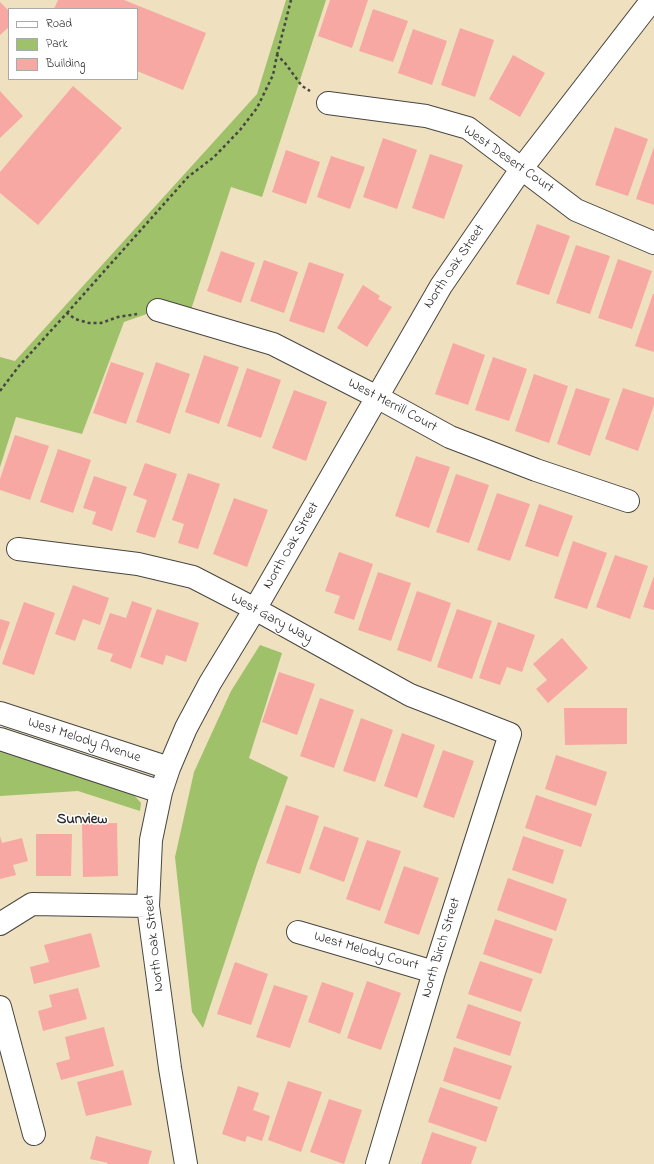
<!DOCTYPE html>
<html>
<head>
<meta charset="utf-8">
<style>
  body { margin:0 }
  #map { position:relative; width:654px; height:1164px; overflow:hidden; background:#efe0c0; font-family:"Indie Flower",sans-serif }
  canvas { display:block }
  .legend { position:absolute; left:8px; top:8px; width:130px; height:72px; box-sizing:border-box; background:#fff; border:1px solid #aaa; margin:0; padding:5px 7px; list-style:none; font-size:12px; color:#2b2b2b }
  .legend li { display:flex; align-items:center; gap:8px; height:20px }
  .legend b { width:20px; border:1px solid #aaa }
</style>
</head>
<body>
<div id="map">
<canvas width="654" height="1164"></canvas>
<ul class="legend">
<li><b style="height:5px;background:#fff"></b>Road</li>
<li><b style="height:11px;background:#9fc16a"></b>Park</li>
<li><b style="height:11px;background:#f7a8a3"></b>Building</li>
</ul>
</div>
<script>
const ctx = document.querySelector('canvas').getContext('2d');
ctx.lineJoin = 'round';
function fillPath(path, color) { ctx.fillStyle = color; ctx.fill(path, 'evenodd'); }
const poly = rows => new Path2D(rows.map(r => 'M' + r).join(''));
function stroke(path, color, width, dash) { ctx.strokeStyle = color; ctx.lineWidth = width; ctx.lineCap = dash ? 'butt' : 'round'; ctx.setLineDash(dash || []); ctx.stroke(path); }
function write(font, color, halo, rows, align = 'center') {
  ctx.font = font + ' "Indie Flower",sans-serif'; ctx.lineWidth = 3; ctx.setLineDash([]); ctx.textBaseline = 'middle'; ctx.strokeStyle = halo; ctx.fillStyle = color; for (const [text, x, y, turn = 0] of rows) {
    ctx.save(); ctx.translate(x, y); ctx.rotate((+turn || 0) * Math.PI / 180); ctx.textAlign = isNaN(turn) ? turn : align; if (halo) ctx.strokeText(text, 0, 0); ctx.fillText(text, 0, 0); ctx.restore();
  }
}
fillPath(poly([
  [286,0,326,0,262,197,231,187,188,319,158,310,124,322,82,434,16,417,0,467,0,357,15,361,257,94],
  [260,645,282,653,249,758,288,777,257,864,203,1028,192,1012,175,857,194,772,231,691],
  [0,752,133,794,141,803,140,811,78,791,0,796]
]), '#9fc16a');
fillPath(poly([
  [58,0,124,0,206,33,183,90,137,71,137,9,54,9],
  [330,0,368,0,352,48,318,36],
  [0,2,9,11,9,27,0,35],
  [373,9,408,21,393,62,359,51],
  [460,28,494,40,475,97,441,85],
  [413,29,447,41,432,85,398,73],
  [513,55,545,73,520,117,489,99],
  [73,86,122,128,38,225,0,193,0,172],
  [0,91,23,116,0,138],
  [615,127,648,139,628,196,595,185],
  [383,138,417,150,397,209,363,197],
  [654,147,654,205,636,199],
  [286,150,320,162,306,204,272,192],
  [430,154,463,165,444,219,412,208],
  [331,156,365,167,350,209,317,197],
  [537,224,570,236,549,295,516,284],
  [576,245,610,256,590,314,556,303],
  [221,251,255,263,241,303,207,291],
  [618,259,652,271,632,329,598,318],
  [264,260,298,272,284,313,250,301],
  [309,262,344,274,324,333,289,321],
  [363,285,380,296,378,299,392,307,367,347,337,328],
  [653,294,654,294,654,352,635,346],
  [453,343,485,355,468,405,435,394],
  [204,355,239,367,219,424,185,412],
  [493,357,527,369,509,421,475,410],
  [111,362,144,373,126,424,93,413],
  [156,362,190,374,170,434,136,422],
  [247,368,281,380,261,438,227,426],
  [534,374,568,386,549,443,515,431],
  [576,388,610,399,590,456,557,444],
  [623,388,654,398,654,405,638,451,605,439],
  [294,390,327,402,306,461,272,448],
  [15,435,49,446,30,500,0,490,0,479],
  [58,449,91,460,73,513,40,502],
  [416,456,450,467,429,528,395,516],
  [145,463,177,474,155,538,136,532,147,500,133,495],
  [188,473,220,484,198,549,178,543,184,524,172,520],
  [456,474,489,485,469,543,436,532],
  [94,476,127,487,112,531,92,524,96,512,83,508],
  [497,493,530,504,510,561,477,550],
  [234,498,268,510,247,567,213,554],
  [539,504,573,516,558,557,525,546],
  [573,541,607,553,587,609,554,598],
  [339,552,373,564,354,620,334,613,340,596,325,591],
  [615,555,648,566,630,619,596,607],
  [378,572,411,583,391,641,358,630],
  [654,576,654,610,643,607],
  [73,585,109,598,100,625,83,619,75,641,55,634],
  [417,591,451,603,431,662,397,650],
  [132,601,152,608,131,669,110,661,113,654,97,649,110,613,126,618],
  [24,602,55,613,34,675,2,664],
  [157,609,199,623,186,662,166,655,163,665,140,657],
  [457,609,492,621,472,679,437,667],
  [0,619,10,622,0,651],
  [498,622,535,635,522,672,507,667,500,685,479,678],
  [562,638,588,668,548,703,536,689,547,680,533,664],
  [279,672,315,684,297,735,262,722],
  [320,698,354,710,334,768,300,756],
  [564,708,627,708,627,744,565,745],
  [361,718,393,730,375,782,343,771],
  [402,733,435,745,417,798,384,786],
  [443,750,474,761,454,818,423,807],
  [556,755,607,772,596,806,545,789],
  [536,795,592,814,581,847,525,828],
  [286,805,319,816,300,874,266,863],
  [117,823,118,876,83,877,82,824],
  [324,826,359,838,344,882,309,869],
  [36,834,72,834,71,876,36,876],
  [0,836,2,843,22,838,28,861,13,865,16,875,0,879],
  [523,836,564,850,553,884,512,870],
  [367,840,401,851,380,911,346,899],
  [404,866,439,878,419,935,384,923],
  [508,878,567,899,556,931,497,910],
  [495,919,553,939,541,974,483,954],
  [91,933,100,967,34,984,30,967,49,962,44,945],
  [480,961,533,979,521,1012,468,994],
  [235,962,268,974,251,1025,217,1014],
  [367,981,401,993,381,1050,347,1038],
  [322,982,354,993,340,1034,308,1022],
  [274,985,308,996,290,1048,256,1037],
  [78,988,87,1019,43,1031,38,1011,52,1007,49,995],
  [468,1004,521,1022,510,1056,456,1038],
  [104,1027,114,1066,61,1080,56,1063,70,1059,65,1037],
  [454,1047,512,1066,500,1100,443,1081],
  [123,1070,132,1105,86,1116,77,1082],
  [288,1081,322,1092,301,1152,268,1140],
  [238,1086,259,1093,253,1110,270,1116,262,1141,247,1136,245,1142,222,1134],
  [440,1087,498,1107,486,1142,428,1122],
  [329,1099,362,1110,344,1164,310,1152],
  [432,1132,477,1147,471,1164,421,1164],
  [96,1136,152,1151,148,1164,107,1164,108,1163,90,1159]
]), '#f7a8a3');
const street = poly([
  [328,103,426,116,468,128,576,210,654,243],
  [158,310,273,344,377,397,450,437,536,470,628,501],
  [18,549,138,564,193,577,255,609,410,695,510,734,434,972,377,1164],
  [0,713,169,768],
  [0,739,161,792],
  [0,924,32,904,148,906],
  [298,932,434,972],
  [0,1007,34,1134],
  [186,1164,170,1068,148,906,151,840,161,792,169,768,186,728,210,683,255,609,441,286,522,168,652,0]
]);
stroke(street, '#484641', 24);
stroke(poly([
  [277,55,291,0],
  [67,313,188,177,214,157,240,130,257,108,273,75,277,55,285,63,302,86,310,91],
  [0,391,19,366,67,313,75,319,89,323,101,323,118,317,137,314]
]), '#484641', 2.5, [3, 3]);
stroke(street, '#fff', 22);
write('14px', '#2b2b2b', '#fff', [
  ["West Desert Court",508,160,35],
  ["North Oak Street",455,267,-56],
  ["West Merrill Court",392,406,28],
  ["North Oak Street",292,546,-60],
  ["West Gary Way",271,619,28],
  ["West Melody Avenue",84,741,18],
  ["North Oak Street",155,943,-96],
  ["North Birch Street",442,948,-73],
  ["West Melody Court",366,952,16]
]);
write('bold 15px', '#2b2b2b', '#fff', [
  ["Sunview",82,821]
]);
</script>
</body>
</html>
